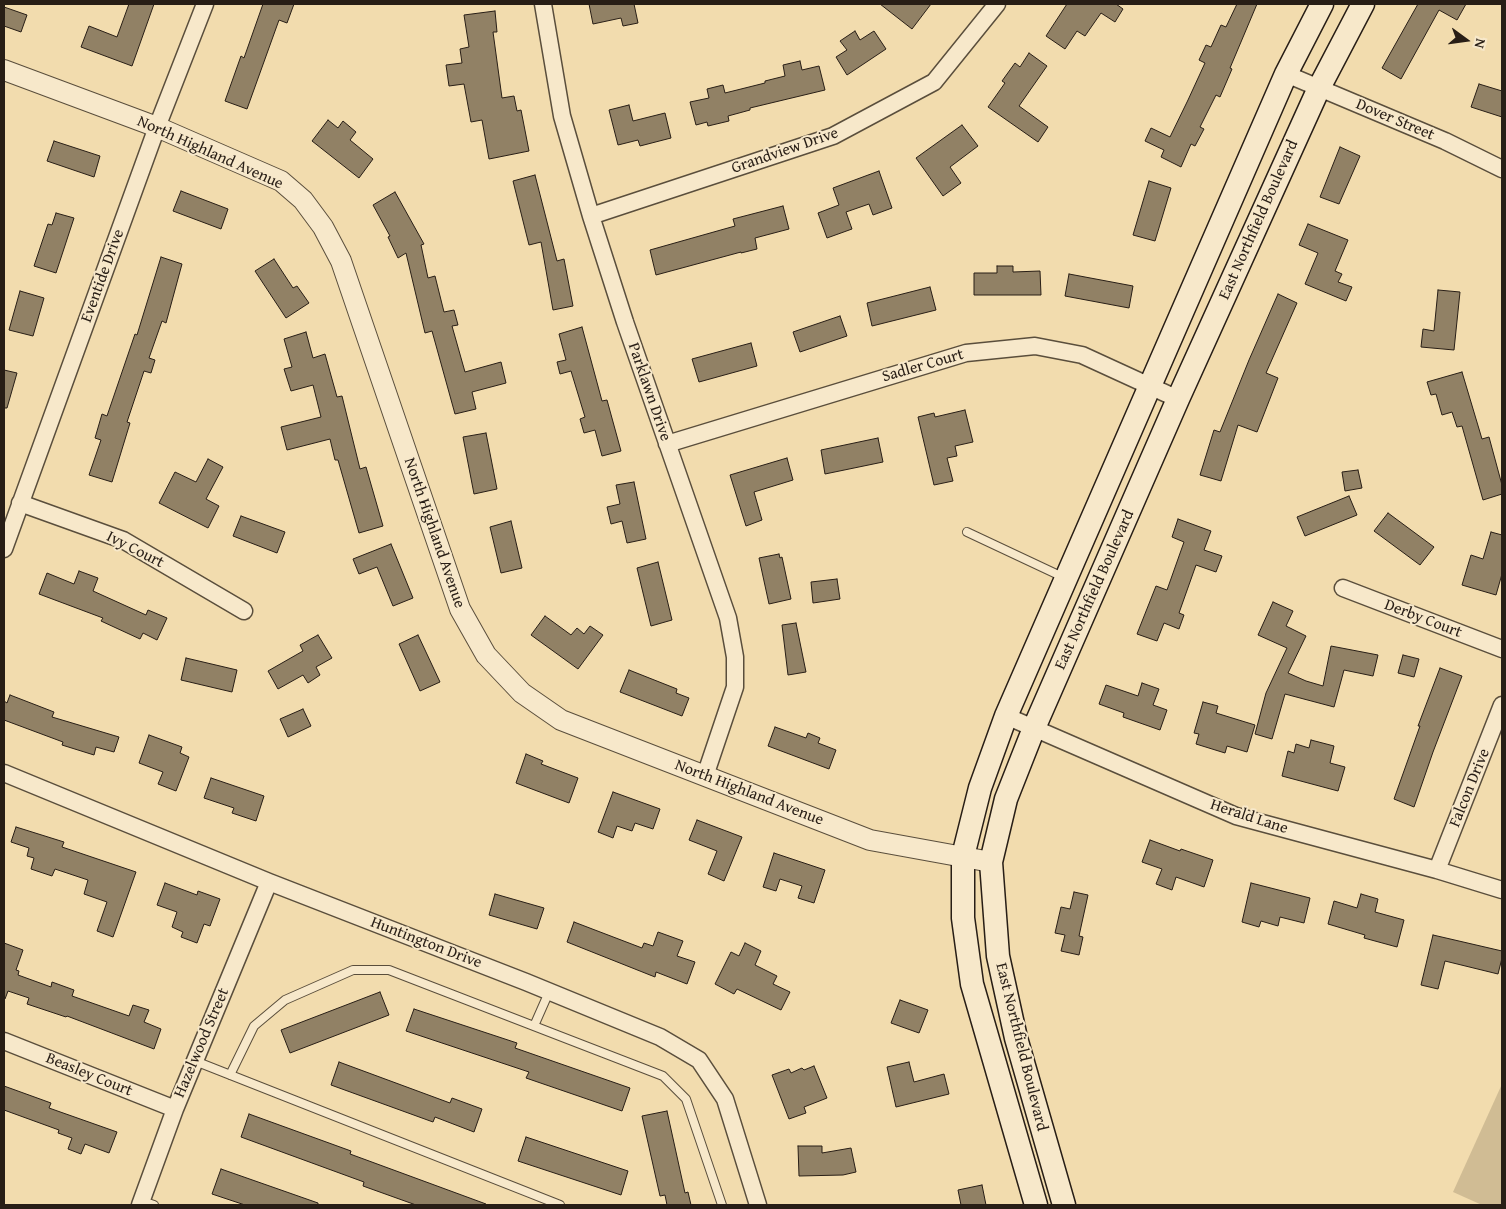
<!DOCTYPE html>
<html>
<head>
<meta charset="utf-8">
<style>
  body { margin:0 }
  #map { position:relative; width:1506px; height:1209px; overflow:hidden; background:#f2dcae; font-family:"Gentium Book Plus",serif }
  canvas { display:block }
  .frame { position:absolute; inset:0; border:5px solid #281e16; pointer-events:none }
  .north { position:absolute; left:1441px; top:15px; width:50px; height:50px; -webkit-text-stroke:4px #f7e8ca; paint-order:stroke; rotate:104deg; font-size:14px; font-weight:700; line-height:20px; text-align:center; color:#281e16 }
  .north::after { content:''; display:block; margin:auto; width:18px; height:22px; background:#281e16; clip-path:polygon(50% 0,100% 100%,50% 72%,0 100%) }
</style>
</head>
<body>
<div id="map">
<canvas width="1506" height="1209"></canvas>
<div class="frame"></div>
<div class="north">N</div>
</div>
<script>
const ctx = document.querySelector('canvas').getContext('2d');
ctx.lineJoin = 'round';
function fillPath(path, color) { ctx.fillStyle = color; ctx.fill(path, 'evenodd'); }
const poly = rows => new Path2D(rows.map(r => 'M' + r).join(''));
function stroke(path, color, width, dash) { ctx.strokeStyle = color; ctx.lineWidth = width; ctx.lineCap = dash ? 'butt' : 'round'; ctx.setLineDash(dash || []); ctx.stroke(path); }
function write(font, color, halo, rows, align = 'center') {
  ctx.font = font + ' "Gentium Book Plus",serif'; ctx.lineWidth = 4; ctx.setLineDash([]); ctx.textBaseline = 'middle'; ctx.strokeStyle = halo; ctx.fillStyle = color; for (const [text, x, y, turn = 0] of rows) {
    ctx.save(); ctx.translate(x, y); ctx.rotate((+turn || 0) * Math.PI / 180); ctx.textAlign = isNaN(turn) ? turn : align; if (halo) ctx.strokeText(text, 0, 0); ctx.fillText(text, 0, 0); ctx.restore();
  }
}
fillPath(poly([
  [1502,1084,1502,1205,1482,1205,1453,1192]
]), '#d0bc94');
const building = poly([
  [129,4,154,4,132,66,81,47,89,26,117,37,129,4],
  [263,4,294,4,287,23,279,20,247,109,225,101,241,56,244,58,263,4],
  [589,4,634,4,638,23,623,26,621,18,593,24,589,4],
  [880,4,931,4,912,29,880,4],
  [1067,4,1116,4,1123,9,1115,22,1101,13,1085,36,1077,31,1065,49,1046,36,1067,4],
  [1237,4,1257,4,1230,68,1232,69,1220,97,1216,95,1200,127,1204,129,1195,146,1191,144,1181,167,1161,157,1164,150,1145,141,1151,128,1170,137,1188,100,1205,63,1199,60,1206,45,1211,47,1221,25,1226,27,1237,4],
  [1418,4,1466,4,1457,20,1439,10,1401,79,1382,68,1418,4],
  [4,7,27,15,21,32,4,26,4,7],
  [495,11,497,32,493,32,502,98,514,96,517,111,521,110,529,151,489,159,482,120,471,122,464,84,449,86,446,65,462,63,460,49,469,47,464,15,495,11],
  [855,31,860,40,874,31,886,49,847,75,836,57,847,50,840,41,855,31],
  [1029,53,1047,66,1019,106,1048,127,1038,142,988,107,1005,83,1002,81,1015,63,1020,67,1029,53],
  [800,61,802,70,819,66,825,90,750,108,750,110,728,116,729,121,708,126,707,122,696,125,690,102,709,98,707,89,723,85,725,93,765,83,765,81,785,76,783,65,800,61],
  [1479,84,1502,91,1502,117,1471,107,1479,84],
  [629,105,633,121,665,113,671,138,640,146,638,140,618,145,609,110,629,105],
  [328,120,338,128,343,121,356,132,350,140,373,159,359,178,312,141,328,120],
  [962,125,978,146,950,167,961,183,943,196,916,158,962,125],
  [54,141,100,156,94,177,47,161,54,141],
  [1340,147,1360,156,1339,204,1320,197,1340,147],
  [879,171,892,208,873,215,869,204,846,212,852,229,827,238,818,213,839,205,833,188,879,171],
  [535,175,557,261,564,259,573,306,553,310,541,242,529,245,513,181,535,175],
  [1149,181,1171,188,1155,241,1133,235,1149,181],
  [181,191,228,209,221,229,173,211,181,191],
  [395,192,424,244,421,245,428,278,435,276,444,312,454,310,458,325,452,326,465,372,501,362,506,383,472,392,476,409,455,414,432,331,425,333,406,253,398,258,388,237,390,236,373,205,395,192],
  [783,206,789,229,755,238,757,249,741,253,741,252,656,275,650,250,735,226,733,219,783,206],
  [56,213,74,218,56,273,34,266,48,224,52,225,56,213],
  [1308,224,1348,240,1335,271,1342,274,1338,282,1352,287,1346,301,1305,284,1318,253,1299,245,1308,224],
  [161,257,182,264,166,323,162,321,149,358,155,360,151,373,144,371,127,422,130,423,112,482,89,475,101,440,95,438,102,414,107,416,135,334,137,335,161,257],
  [274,259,293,288,297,286,309,303,286,318,255,271,274,259],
  [997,266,1013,266,1013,272,1040,271,1041,295,974,295,974,273,997,273,997,266],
  [1069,274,1133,286,1129,308,1065,296,1069,274],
  [930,287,936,310,872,326,867,303,930,287],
  [1438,290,1460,292,1454,350,1421,347,1423,329,1434,331,1438,290],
  [20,291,44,298,33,336,9,330,20,291],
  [1278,294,1297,303,1266,373,1278,378,1257,432,1238,425,1221,481,1200,475,1214,430,1220,432,1249,360,1278,294],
  [840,316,847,336,800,352,793,332,840,316],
  [582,327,602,401,607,400,621,451,602,456,595,430,584,433,580,419,585,417,571,371,560,374,557,362,566,360,559,334,582,327],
  [306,332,313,358,325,354,337,397,342,396,360,469,366,467,383,526,359,533,338,460,335,460,330,439,287,450,281,427,321,417,313,385,291,391,284,369,292,367,284,339,306,332],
  [751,343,757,366,699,382,692,359,751,343],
  [4,370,17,373,7,408,4,408,4,370],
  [1462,372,1482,439,1489,437,1502,485,1502,494,1483,500,1462,426,1457,427,1452,412,1442,415,1436,394,1431,395,1427,382,1462,372],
  [965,410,973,442,955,446,957,456,947,458,953,481,934,485,918,417,934,413,935,417,965,410],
  [486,433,497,489,474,494,463,437,486,433],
  [878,438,883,462,825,474,821,450,878,438],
  [787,458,793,480,754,492,762,520,746,526,730,475,787,458],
  [208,459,223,467,206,499,219,506,208,528,159,503,175,472,196,482,208,459],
  [1358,470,1362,488,1345,491,1342,472,1358,470],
  [634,482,646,539,627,543,622,521,611,524,607,507,620,504,616,485,634,482],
  [1349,496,1357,515,1305,536,1297,517,1349,496],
  [1388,513,1434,547,1420,565,1374,531,1388,513],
  [241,516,285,532,277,553,233,536,241,516],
  [1178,519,1211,531,1204,550,1222,556,1216,572,1196,565,1179,613,1184,615,1179,629,1164,623,1157,641,1137,634,1156,586,1167,590,1184,542,1172,537,1178,519],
  [511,521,522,568,501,573,490,527,511,521],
  [1491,532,1502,535,1502,574,1496,595,1462,585,1471,555,1483,559,1491,532],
  [391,544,413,598,393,606,377,567,359,574,353,559,391,544],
  [779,554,780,558,782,557,791,599,769,604,759,558,779,554],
  [658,562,672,620,651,626,637,568,658,562],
  [79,571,98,578,93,591,146,615,148,610,167,618,157,640,143,633,140,639,101,621,103,618,39,594,47,573,74,584,79,571],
  [837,579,840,599,813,603,811,582,837,579],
  [1273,602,1293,611,1286,626,1306,636,1288,673,1306,681,1323,686,1331,646,1378,655,1373,676,1344,670,1334,707,1285,694,1272,739,1255,734,1266,693,1287,648,1258,635,1273,602],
  [545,616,571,635,577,628,584,634,590,626,603,635,578,669,531,635,545,616],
  [796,623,806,672,788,675,782,625,796,623],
  [318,635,332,658,316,667,320,675,308,683,303,675,278,689,268,671,303,651,300,645,318,635],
  [418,635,440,682,420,691,399,644,418,635],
  [1403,655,1419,659,1414,677,1398,673,1403,655],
  [186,658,237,670,232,692,181,680,186,658],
  [1440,668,1462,676,1433,752,1414,807,1394,799,1420,726,1418,726,1440,668],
  [629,670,677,689,676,693,689,698,682,716,620,692,629,670],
  [1142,683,1159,689,1153,705,1167,710,1160,730,1123,717,1124,713,1099,704,1106,685,1138,696,1142,683],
  [10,695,54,712,52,717,119,737,114,752,96,747,94,755,62,745,63,742,4,720,4,701,7,703,10,695],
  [1203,702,1218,706,1216,713,1255,725,1247,752,1227,746,1225,753,1196,744,1199,734,1194,733,1203,702],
  [303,709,311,726,288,737,280,719,303,709],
  [775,727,806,738,808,733,820,738,818,743,836,750,829,769,768,746,775,727],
  [149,735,182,747,180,753,189,757,176,791,158,784,163,772,139,763,149,735],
  [1311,740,1334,746,1330,763,1345,767,1338,791,1282,776,1288,751,1294,753,1296,744,1309,748,1311,740],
  [526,754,543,761,541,764,578,778,569,803,516,783,526,754],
  [211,778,264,796,256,821,232,813,234,808,204,798,211,778],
  [613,792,660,809,653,829,635,823,632,831,617,826,613,838,598,832,613,792],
  [697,820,742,837,724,881,708,874,717,851,689,840,697,820],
  [16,827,64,842,62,847,136,872,113,937,97,931,107,902,84,894,88,880,55,869,52,876,31,869,34,858,27,856,29,848,11,842,16,827],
  [1150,840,1180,851,1181,849,1213,860,1204,887,1176,877,1172,890,1156,884,1162,869,1142,862,1150,840],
  [774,853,825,870,814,903,798,898,802,886,780,879,776,891,763,887,774,853],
  [165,883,197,895,198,891,220,899,210,926,204,924,197,943,181,937,183,932,172,927,177,912,157,905,165,883],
  [1251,883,1310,898,1304,923,1280,917,1278,926,1261,921,1259,927,1242,922,1251,883],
  [1074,892,1088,895,1079,936,1083,937,1079,955,1061,951,1065,935,1055,933,1061,907,1070,909,1074,892],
  [495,894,544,908,537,929,489,915,495,894],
  [1361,894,1378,899,1375,912,1404,920,1397,947,1364,938,1365,935,1328,924,1334,901,1357,908,1361,894],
  [574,922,642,948,644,943,653,946,658,932,683,941,677,956,695,962,687,984,656,972,655,977,567,942,574,922],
  [1433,935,1502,951,1502,958,1498,974,1445,961,1438,989,1421,985,1433,935],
  [4,943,23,950,16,970,19,971,18,975,51,987,52,982,74,990,72,996,129,1016,133,1005,149,1010,144,1022,161,1029,154,1049,67,1016,66,1017,27,1004,29,998,8,991,5,999,4,999,4,943],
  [745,943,761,951,755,965,777,976,773,984,790,992,781,1010,737,989,734,994,715,984,731,952,739,956,745,943],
  [380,992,389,1015,290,1053,281,1030,380,992],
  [900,1000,928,1010,919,1033,891,1023,900,1000],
  [414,1009,517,1043,515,1048,630,1088,622,1111,526,1078,529,1072,406,1031,414,1009],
  [339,1062,450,1103,452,1098,482,1109,474,1132,435,1117,433,1122,331,1085,339,1062],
  [909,1062,914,1082,944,1074,949,1094,896,1107,887,1067,909,1062],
  [814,1066,827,1098,804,1107,806,1113,789,1119,772,1075,789,1069,791,1073,802,1068,804,1070,814,1066],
  [4,1086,51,1103,49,1108,117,1132,109,1153,85,1144,81,1154,68,1149,72,1138,58,1133,59,1130,4,1110,4,1086],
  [667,1111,685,1193,688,1192,691,1205,667,1205,665,1195,660,1196,642,1116,667,1111],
  [249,1114,351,1151,350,1154,486,1204,486,1205,416,1205,363,1186,364,1182,241,1137,249,1114],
  [526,1137,628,1171,621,1195,518,1161,526,1137],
  [798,1146,822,1146,822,1153,851,1148,856,1172,843,1175,799,1176,798,1146],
  [221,1169,318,1203,318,1205,245,1205,212,1194,221,1169],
  [982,1185,986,1205,961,1205,958,1190,982,1185]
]);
fillPath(building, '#918165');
stroke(building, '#281e16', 1);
const service = poly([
  [967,532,1065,578],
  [534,1026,549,992],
  [195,1061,560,1205],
  [230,1075,254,1026,285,1000,353,970,389,970,663,1076,686,1099,722,1205],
  [142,1201,154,1205]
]);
const minor = poly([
  [543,4,562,116,591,216,625,322,728,618,735,657,735,687,705,776],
  [1286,74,1445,141,1502,169],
  [591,216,833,136,934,82,997,4],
  [667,444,966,353,1035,346,1082,355,1178,399],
  [20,503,123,540,244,611],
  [4,549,157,127,205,4],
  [1343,588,1502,649],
  [1006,716,1236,816,1437,870,1502,890],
  [4,773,269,882,526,982,660,1037,699,1060,725,1099,758,1205],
  [1437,870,1502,705],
  [4,1041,175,1109],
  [140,1205,175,1109,269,882]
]);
const tertiary = poly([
  [4,70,157,127,281,181,303,200,323,227,341,261,460,609,486,655,522,693,561,720,870,840,991,862]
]);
const secondary = poly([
  [1036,1205,972,984,963,918,963,856,980,788,1006,716,1286,74,1322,4],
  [1064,1205,1016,1038,998,956,991,862,1006,799,1034,728,1178,399,1319,88,1363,4]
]);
stroke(service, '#5a4e3c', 10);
stroke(minor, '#5a4e3c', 19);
stroke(tertiary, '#5a4e3c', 22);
stroke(secondary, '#281e16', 25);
stroke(service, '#f7e8ca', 8);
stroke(minor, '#f7e8ca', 16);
stroke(tertiary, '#f7e8ca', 20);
stroke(secondary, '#f7e8ca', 22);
write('16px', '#281e16', '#f7e8ca', [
  ["Dover Street",1395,120,23],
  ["Grandview Drive",785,151,-19],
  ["North Highland Avenue",210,153,24],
  ["East Northfield Boulevard",1259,220,-66],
  ["Eventide Drive",103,276,-70],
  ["Sadler Court",923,366,-16],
  ["Parklawn Drive",649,392,71],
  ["North Highland Avenue",434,533,71],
  ["Ivy Court",135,550,27],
  ["East Northfield Boulevard",1095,590,-66],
  ["Derby Court",1423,619,21],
  ["Falcon Drive",1470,788,-68],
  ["North Highland Avenue",749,793,21],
  ["Herald Lane",1249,817,18],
  ["Huntington Drive",426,943,21],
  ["Hazelwood Street",202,1043,-67],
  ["East Northfield Boulevard",1021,1047,76],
  ["Beasley Court",89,1075,22]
]);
</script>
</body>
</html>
